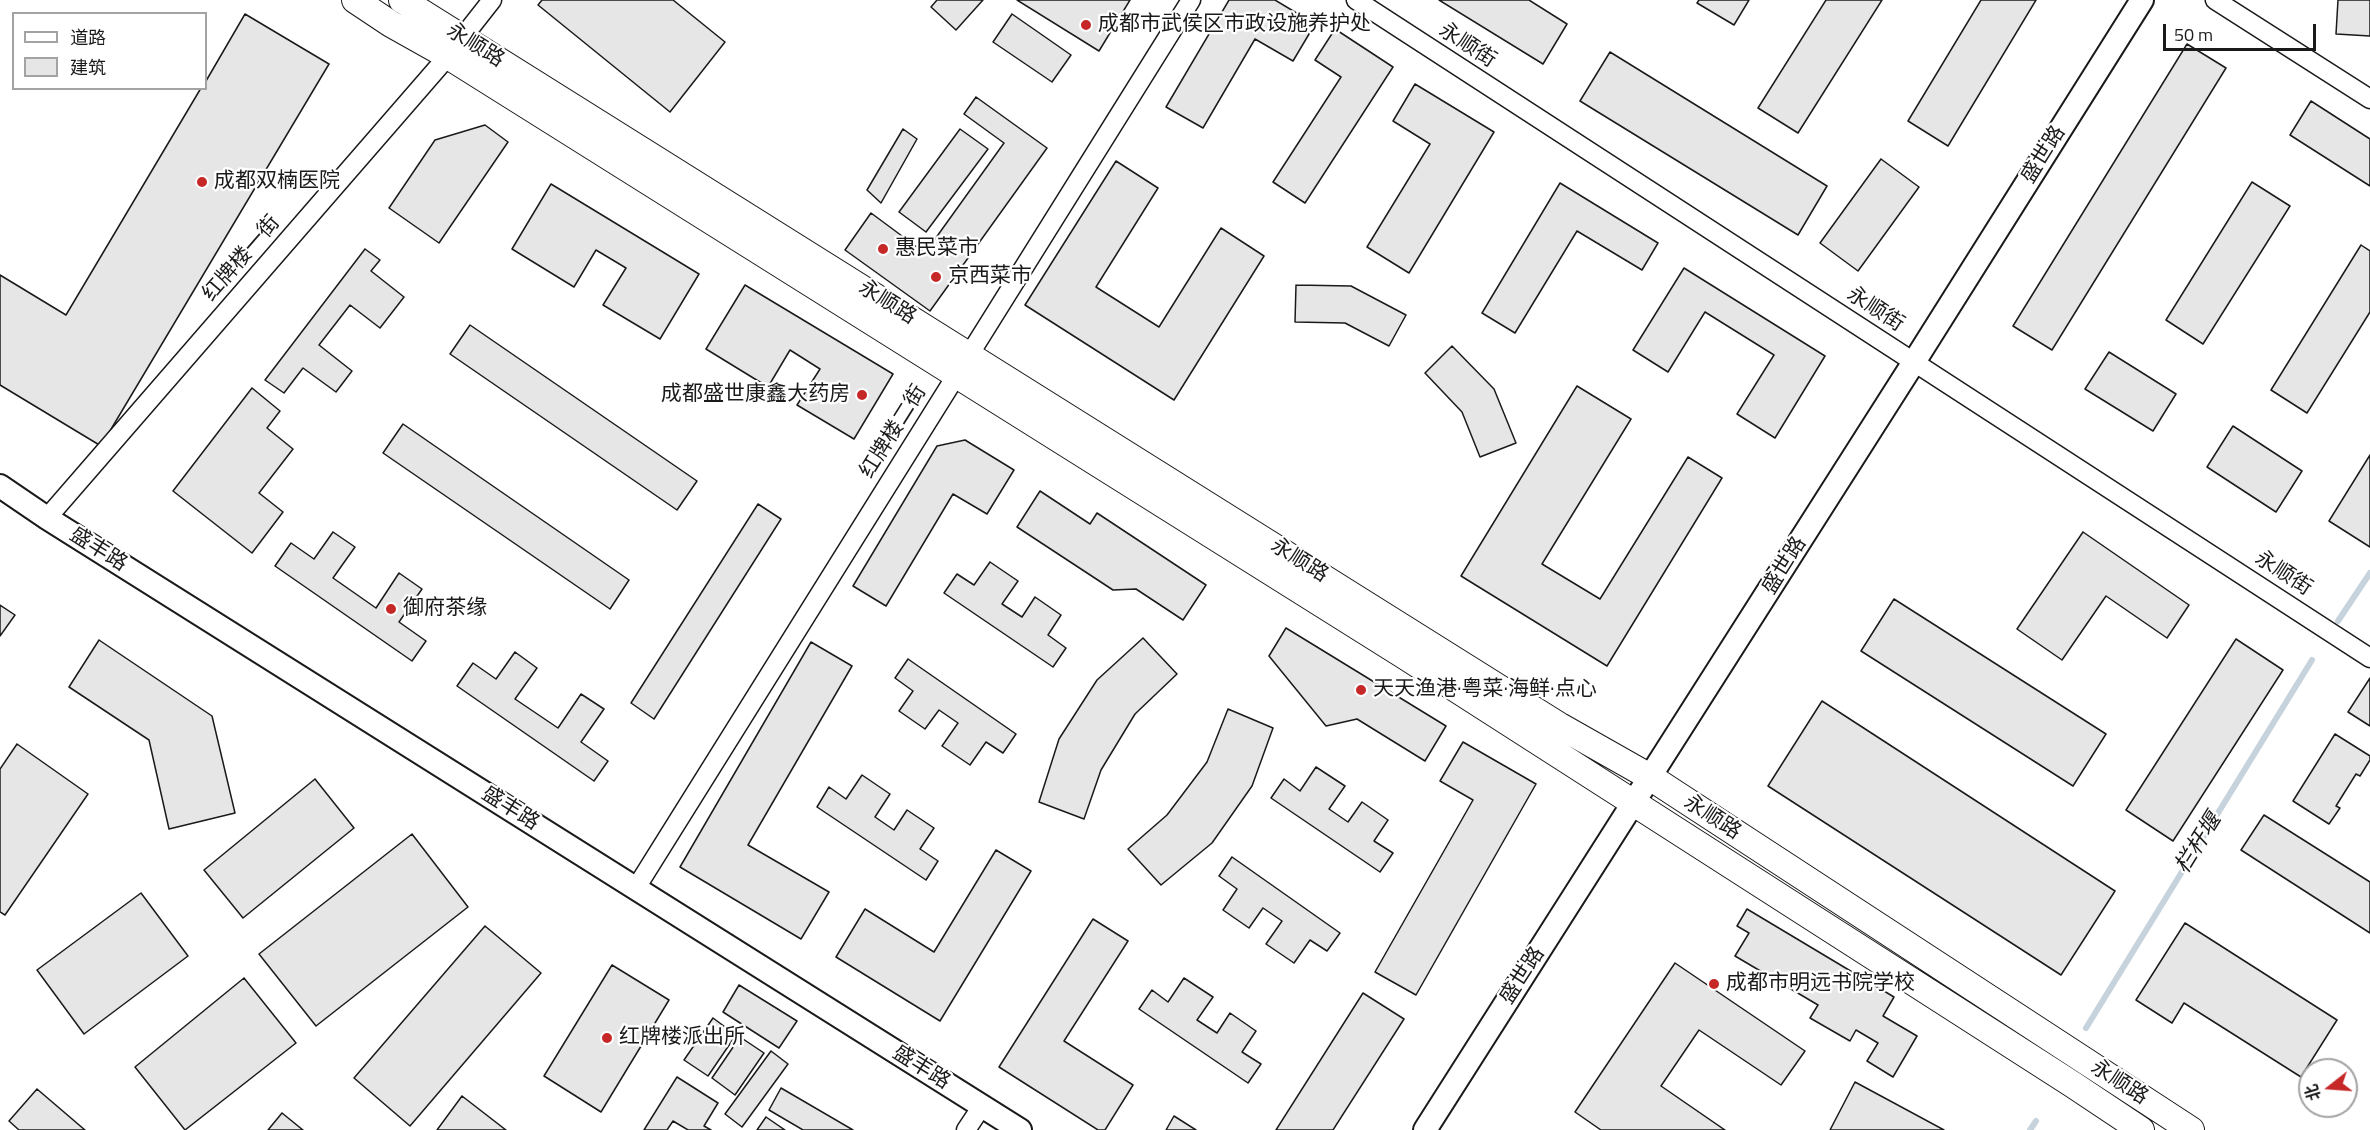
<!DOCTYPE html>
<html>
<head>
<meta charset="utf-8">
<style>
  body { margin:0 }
  #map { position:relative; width:2370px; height:1130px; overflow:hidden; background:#fff; font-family:"Titillium Web","Noto Sans SC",sans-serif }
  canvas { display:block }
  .legend { position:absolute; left:12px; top:12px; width:195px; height:78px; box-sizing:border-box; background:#fff; border:2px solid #a3a3a3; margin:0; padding:8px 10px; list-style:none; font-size:18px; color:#1a1a1a }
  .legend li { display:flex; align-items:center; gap:12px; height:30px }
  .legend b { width:30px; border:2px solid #a3a3a3 }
  .north { position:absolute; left:2298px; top:1058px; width:60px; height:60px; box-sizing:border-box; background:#fff; border:2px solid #a3a3a3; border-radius:50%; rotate:253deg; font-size:16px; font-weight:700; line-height:24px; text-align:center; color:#1a1a1a }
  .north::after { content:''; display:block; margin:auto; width:21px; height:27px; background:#c62828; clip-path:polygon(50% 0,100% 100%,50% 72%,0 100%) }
  .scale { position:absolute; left:2163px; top:24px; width:153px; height:27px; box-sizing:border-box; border:3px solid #1a1a1a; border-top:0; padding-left:8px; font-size:18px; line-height:21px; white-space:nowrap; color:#1a1a1a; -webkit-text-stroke:4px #fff; paint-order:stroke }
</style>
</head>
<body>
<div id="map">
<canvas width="2370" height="1130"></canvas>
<ul class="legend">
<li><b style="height:8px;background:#fff"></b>道路</li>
<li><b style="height:16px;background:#e6e6e6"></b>建筑</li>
</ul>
<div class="north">北</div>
<div class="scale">50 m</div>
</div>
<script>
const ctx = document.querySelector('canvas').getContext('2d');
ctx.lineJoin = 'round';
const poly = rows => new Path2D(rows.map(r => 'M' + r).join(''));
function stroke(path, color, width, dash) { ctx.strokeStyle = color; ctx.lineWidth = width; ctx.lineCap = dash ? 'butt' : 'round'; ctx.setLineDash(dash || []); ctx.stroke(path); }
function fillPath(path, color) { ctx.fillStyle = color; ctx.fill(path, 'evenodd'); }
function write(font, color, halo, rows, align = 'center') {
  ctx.font = font + ' "Titillium Web","Noto Sans SC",sans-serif'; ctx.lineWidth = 4.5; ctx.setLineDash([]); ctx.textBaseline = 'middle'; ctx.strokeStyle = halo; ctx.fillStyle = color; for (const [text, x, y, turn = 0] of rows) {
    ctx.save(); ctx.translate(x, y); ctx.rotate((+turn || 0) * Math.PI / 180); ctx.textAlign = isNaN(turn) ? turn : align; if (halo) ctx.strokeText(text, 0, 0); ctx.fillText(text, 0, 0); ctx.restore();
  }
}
stroke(poly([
  [2338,621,2370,573],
  [2086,1028,2312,660],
  [2030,1130,2036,1121]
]), '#c6d2dc', 6);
const building = poly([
  [542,0,673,0,725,42,670,112,538,5,542,0],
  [937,0,983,0,956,30,931,7,937,0],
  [1017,0,1130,0,1099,51,1017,0],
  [1229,0,1275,0,1315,24,1293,61,1255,39,1203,128,1166,107,1229,0],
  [1439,0,1529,0,1567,24,1543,64,1439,0],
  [1699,0,1749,0,1734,25,1697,3,1699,0],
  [1826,0,1882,0,1798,133,1758,108,1826,0],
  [1981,0,2036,0,1948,146,1908,121,1981,0],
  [2338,0,2370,0,2370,36,2336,34,2338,0],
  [245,14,329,64,101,446,0,385,0,275,66,315,201,88,206,88,206,81,245,14],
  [1012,14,1071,55,1052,82,993,42,1012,14],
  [1335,29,1393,67,1305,203,1273,182,1341,77,1315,60,1335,29],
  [2187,44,2226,68,2052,350,2013,326,2187,44],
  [1610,52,1827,186,1798,235,1580,101,1610,52],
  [1415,84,1494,132,1409,273,1367,247,1430,144,1393,121,1415,84],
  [976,97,1047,148,930,311,845,250,871,213,925,253,1004,143,964,114,976,97],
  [2311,101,2370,139,2370,186,2290,135,2311,101],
  [485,125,508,142,439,243,389,208,435,140,485,125],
  [903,129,917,139,881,203,867,190,903,129],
  [960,129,988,149,926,232,899,212,960,129],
  [1881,159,1919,187,1858,271,1820,243,1881,159],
  [1116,161,1158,188,1096,287,1159,327,1221,228,1264,256,1174,400,1025,305,1116,161],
  [2252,182,2290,206,2203,344,2166,320,2252,182],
  [1560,183,1658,243,1642,270,1577,231,1515,333,1482,313,1560,183],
  [551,184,699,274,660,339,603,305,626,268,596,250,574,287,512,249,551,184],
  [2361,245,2370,251,2370,312,2307,413,2271,390,2361,245],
  [365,249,380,260,371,271,404,297,380,328,350,305,319,345,352,371,336,392,303,368,284,393,265,380,365,249],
  [1684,268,1825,356,1775,438,1737,414,1774,355,1705,312,1668,372,1633,350,1684,268],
  [745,285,893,374,854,439,797,405,820,369,790,350,768,387,706,349,745,285],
  [1296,285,1351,286,1406,315,1389,346,1345,323,1295,322,1296,285],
  [470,325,697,481,677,510,450,354,470,325],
  [1452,346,1494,389,1516,443,1480,457,1462,412,1425,373,1452,346],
  [2109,352,2176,394,2153,431,2085,389,2109,352],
  [1577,386,1631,419,1542,564,1600,599,1688,457,1722,478,1607,666,1461,576,1577,386],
  [252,388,280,411,267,428,293,449,259,493,283,512,252,553,173,491,252,388],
  [403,424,629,580,610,609,383,453,403,424],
  [2233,426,2302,471,2276,512,2207,467,2233,426],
  [965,440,1014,470,987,514,953,494,886,606,853,586,937,446,965,440],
  [2370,455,2370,547,2329,521,2370,455],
  [1040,491,1090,524,1097,513,1206,585,1183,620,1136,589,1113,590,1017,527,1040,491],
  [758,504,781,519,654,719,631,703,758,504],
  [333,532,355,547,333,578,376,608,399,573,422,589,399,622,426,641,412,661,275,566,291,543,314,559,333,532],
  [2083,532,2189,605,2167,638,2106,596,2062,660,2017,629,2083,532],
  [990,562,1018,581,1002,604,1022,617,1035,597,1061,615,1048,635,1066,648,1053,667,944,593,957,574,974,585,990,562],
  [1894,599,2106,734,2073,786,1861,651,1894,599],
  [0,605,15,615,0,636,0,605],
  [1286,628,1446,726,1425,761,1357,719,1326,726,1269,656,1286,628],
  [1143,638,1177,674,1135,714,1101,770,1084,819,1039,802,1059,739,1097,680,1143,638],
  [2236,639,2283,670,2173,841,2126,810,2236,639],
  [99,640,212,716,235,813,169,829,149,740,69,687,99,640],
  [811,642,852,666,748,845,829,892,801,939,680,867,811,642],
  [515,652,537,668,515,699,558,728,581,694,604,709,581,742,608,761,594,781,457,686,473,663,496,679,515,652],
  [908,659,1016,734,1003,753,986,742,970,765,942,746,958,723,939,710,925,729,899,711,913,691,895,678,908,659],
  [2370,678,2370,726,2348,712,2370,678],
  [1822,701,2115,891,2061,975,1768,786,1822,701],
  [1228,709,1273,728,1252,786,1212,843,1161,885,1128,849,1167,815,1207,762,1228,709],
  [2335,734,2370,756,2370,760,2360,776,2356,774,2336,806,2340,808,2329,824,2293,801,2335,734],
  [1463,742,1536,784,1416,995,1375,972,1473,800,1440,781,1463,742],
  [17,744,88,794,5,915,0,912,0,769,17,744],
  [1316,767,1345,786,1329,809,1348,822,1362,802,1388,820,1374,841,1393,853,1380,872,1271,798,1284,779,1300,791,1316,767],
  [862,775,890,794,875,817,894,830,907,810,934,828,920,849,938,861,926,880,817,807,829,787,846,799,862,775],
  [315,779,354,828,243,918,204,870,315,779],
  [2264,815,2370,882,2370,933,2241,850,2264,815],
  [412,834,468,907,316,1026,259,954,412,834],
  [996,850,1031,871,940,1021,836,957,865,909,934,952,996,850],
  [1232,857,1340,933,1327,951,1310,940,1294,963,1266,944,1282,921,1263,908,1249,928,1223,910,1237,889,1219,876,1232,857],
  [141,893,188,956,84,1034,37,970,141,893],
  [1747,909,1894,997,1883,1016,1917,1036,1893,1077,1867,1061,1878,1043,1856,1030,1850,1041,1810,1018,1818,1005,1735,956,1749,933,1737,926,1747,909],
  [1093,919,1128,941,1064,1041,1133,1085,1105,1130,1098,1130,999,1067,1093,919],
  [2185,923,2337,1020,2301,1077,2184,1003,2172,1023,2136,1000,2185,923],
  [485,926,541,973,410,1126,354,1078,485,926],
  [1675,963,1805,1051,1781,1085,1699,1030,1661,1086,1725,1130,1601,1130,1575,1112,1675,963],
  [612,965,669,1000,601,1112,544,1076,612,965],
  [244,978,296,1043,185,1130,135,1067,244,978],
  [1184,978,1213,997,1197,1020,1217,1033,1230,1013,1256,1031,1242,1052,1261,1064,1248,1083,1139,1009,1152,990,1168,1002,1184,978],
  [739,985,797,1021,779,1048,723,1012,739,985],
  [1363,993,1404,1019,1333,1130,1276,1130,1363,993],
  [713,1018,736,1035,708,1076,684,1060,713,1018],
  [740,1037,764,1053,735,1095,712,1078,740,1037],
  [771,1051,788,1064,742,1127,725,1114,771,1051],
  [677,1077,718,1103,704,1126,711,1130,688,1130,673,1121,667,1130,644,1130,677,1077],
  [1855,1082,1944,1130,1830,1130,1855,1082],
  [781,1088,853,1130,803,1130,769,1110,781,1088],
  [37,1089,85,1130,19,1130,9,1121,37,1089],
  [462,1096,506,1130,437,1130,462,1096],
  [282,1113,303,1130,268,1130,282,1113],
  [1174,1116,1196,1130,1166,1130,1174,1116],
  [766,1117,785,1130,757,1130,766,1117]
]);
fillPath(building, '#e6e6e6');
stroke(building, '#1a1a1a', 1.5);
const minor = poly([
  [1356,0,2370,658],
  [2215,0,2370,99],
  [47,518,448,56,492,0],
  [636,888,1191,0],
  [966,1130,982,1106]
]);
const tertiary = poly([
  [0,486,47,518,1020,1130],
  [1425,1130,1914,362,2142,0]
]);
const secondary = poly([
  [355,0,391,24,448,56,1403,655,2072,1084,2141,1130],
  [402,0,1560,726,1650,777,2191,1130]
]);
stroke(minor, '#1a1a1a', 21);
stroke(tertiary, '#1a1a1a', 26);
stroke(secondary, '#1a1a1a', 28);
stroke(minor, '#fff', 18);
stroke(tertiary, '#fff', 22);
stroke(secondary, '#fff', 26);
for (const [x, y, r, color] of [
  [1086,25,6,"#c62828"],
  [202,182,6,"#c62828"],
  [883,249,6,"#c62828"],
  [936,277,6,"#c62828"],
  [862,395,6,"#c62828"],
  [391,609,6,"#c62828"],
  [1361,690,6,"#c62828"],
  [1714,984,6,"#c62828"],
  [607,1038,6,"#c62828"]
]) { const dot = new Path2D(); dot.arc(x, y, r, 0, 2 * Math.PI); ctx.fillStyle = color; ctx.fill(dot); stroke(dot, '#fff', 2); }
write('21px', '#1a1a1a', '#fff', [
  ["成都市武侯区市政设施养护处",1098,25],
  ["成都双楠医院",214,182],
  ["惠民菜市",895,249],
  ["京西菜市",948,277],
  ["成都盛世康鑫大药房",850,395,"right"],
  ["御府茶缘",403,609],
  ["天天渔港·粤菜·海鲜·点心",1373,690],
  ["成都市明远书院学校",1726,984],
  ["红牌楼派出所",619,1038]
], 'left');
write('21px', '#1a1a1a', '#fff', [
  ["永顺路",475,46,32],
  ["永顺街",1467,46,33],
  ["盛世路",2044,155,-58],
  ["红牌楼一街",242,259,-49],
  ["永顺路",887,303,32],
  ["永顺街",1875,310,33],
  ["红牌楼二街",894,432,-58],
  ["盛丰路",98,550,32],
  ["永顺路",1299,561,32],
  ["盛世路",1785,566,-58],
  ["永顺街",2283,574,33],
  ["盛丰路",510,809,32],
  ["永顺路",1712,818,33],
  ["盛世路",1523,976,-57],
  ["盛丰路",921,1068,32],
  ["永顺路",2119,1083,33]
]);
write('italic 22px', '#1a1a1a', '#fff', [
  ["栏杆堰",2199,844,-58]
]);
</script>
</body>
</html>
